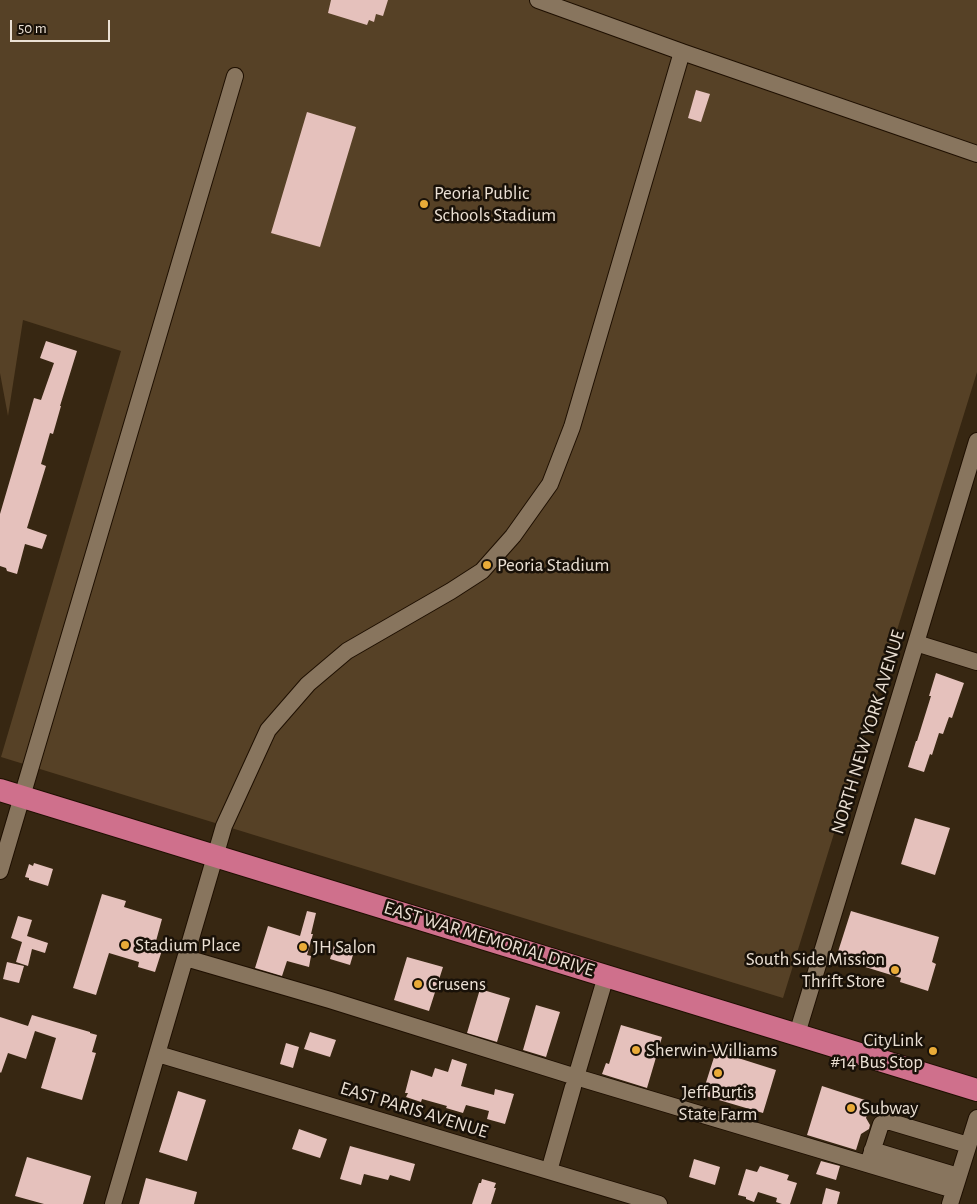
<!DOCTYPE html>
<html>
<head>
<meta charset="utf-8">
<style>
  body { margin:0 }
  #map { position:relative; width:977px; height:1204px; overflow:hidden; background:#372712; font-family:"Alegreya Sans",sans-serif }
  canvas { display:block }
  .scale { position:absolute; left:10px; top:20px; width:100px; height:22px; box-sizing:border-box; border:2px solid #ebe0d4; border-top:0; padding-left:6px; font-size:15px; line-height:18px; white-space:nowrap; color:#ebe0d4; -webkit-text-stroke:4px #191108; paint-order:stroke }
</style>
</head>
<body>
<div id="map">
<canvas width="977" height="1204"></canvas>
<div class="scale">50 m</div>
</div>
<script>
const ctx = document.querySelector('canvas').getContext('2d');
ctx.lineJoin = 'round';
function fillPath(path, color) { ctx.fillStyle = color; ctx.fill(path, 'evenodd'); }
const poly = rows => new Path2D(rows.map(r => 'M' + r).join(''));
function stroke(path, color, width, dash) { ctx.strokeStyle = color; ctx.lineWidth = width; ctx.lineCap = dash ? 'butt' : 'round'; ctx.setLineDash(dash || []); ctx.stroke(path); }
function write(font, color, halo, rows, align = 'center') {
  ctx.font = font + ' "Alegreya Sans",sans-serif'; ctx.lineWidth = 5; ctx.setLineDash([]); ctx.textBaseline = 'middle'; ctx.strokeStyle = halo; ctx.fillStyle = color; for (const [text, x, y, turn = 0] of rows) {
    ctx.save(); ctx.translate(x, y); ctx.rotate((+turn || 0) * Math.PI / 180); ctx.textAlign = isNaN(turn) ? turn : align; if (halo) ctx.strokeText(text, 0, 0); ctx.fillText(text, 0, 0); ctx.restore();
  }
}
fillPath(poly([
  [0,0,977,0,977,372,783,998,1,757,121,351,23,320,8,416,0,373]
]), '#564126');
fillPath(poly([
  [331,0,388,0,383,16,376,14,374,22,369,20,367,25,328,13],
  [696,90,710,94,701,122,688,118],
  [307,112,356,127,320,247,271,233],
  [46,341,77,351,60,406,61,406,53,434,50,433,41,464,46,466,27,528,47,535,42,549,25,544,17,574,7,571,6,568,0,566,0,514,34,398,41,400,54,363,40,358],
  [936,673,964,683,952,718,949,717,943,734,939,733,932,755,930,754,924,772,908,767,916,741,917,741,931,696,929,696],
  [915,818,950,828,935,875,901,864],
  [34,863,53,869,48,886,29,880,29,878,25,877,29,864,33,866],
  [102,894,126,901,124,907,162,919,156,941,164,944,155,972,138,967,139,962,109,953,96,995,73,988],
  [307,911,316,913,311,934,313,934,307,955,311,956,309,967,287,961,282,976,255,968,268,926,300,936],
  [851,911,939,937,932,962,936,964,928,991,900,982,901,978,836,958],
  [18,916,32,920,27,936,48,943,45,953,32,949,28,966,16,962,22,942,11,938],
  [335,942,355,948,350,965,330,959],
  [407,957,443,967,429,1011,394,1000],
  [7,962,24,966,19,983,3,979],
  [480,989,510,998,497,1042,467,1033],
  [536,1005,560,1012,546,1057,523,1050],
  [32,1015,90,1032,90,1033,97,1035,92,1052,96,1053,82,1100,41,1088,56,1038,35,1031,26,1059,8,1053,1,1073,0,1072,0,1017,28,1026],
  [621,1025,662,1037,647,1088,602,1074,606,1063,609,1064],
  [310,1032,336,1040,330,1057,304,1049],
  [286,1043,299,1047,293,1068,280,1064],
  [716,1051,776,1070,763,1113,702,1095],
  [452,1059,467,1064,461,1086,494,1095,495,1089,514,1094,505,1124,487,1119,489,1111,466,1105,463,1113,446,1108,447,1106,422,1099,421,1102,406,1097,408,1093,405,1093,411,1070,432,1077,435,1068,448,1072],
  [822,1086,871,1102,866,1118,870,1125,869,1129,861,1134,856,1150,807,1135],
  [178,1091,206,1100,187,1161,159,1152],
  [299,1129,327,1139,320,1158,292,1149],
  [350,1146,415,1164,410,1181,390,1175,388,1180,364,1174,361,1185,340,1179],
  [27,1157,91,1176,83,1204,44,1204,15,1196],
  [694,1159,720,1167,715,1185,689,1177],
  [821,1161,840,1166,836,1180,816,1174],
  [760,1166,789,1175,787,1180,797,1183,790,1204,782,1204,776,1202,777,1198,758,1192,754,1202,746,1199,746,1197,738,1195,746,1169,757,1172],
  [146,1178,197,1192,194,1204,139,1204],
  [482,1179,496,1183,494,1188,496,1188,491,1204,472,1204,479,1183,481,1183],
  [826,1188,840,1192,837,1204,822,1204]
]), '#e5c1bc');
const minor = poly([
  [682,52,977,154],
  [916,643,977,662],
  [0,871,235,76],
  [186,958,330,1000,576,1077,954,1190],
  [797,1034,916,643,977,441],
  [158,1054,659,1204],
  [576,1077,606,976],
  [872,1150,958,1176],
  [868,1164,881,1124,885,1122,891,1122,968,1145],
  [549,1171,573,1087],
  [113,1204,224,826,268,730,308,684,347,651,451,591,482,571,513,536,550,484,572,427,682,52,538,0],
  [950,1204,977,1118]
]);
const highway = poly([
  [0,790,977,1090]
]);
stroke(minor, '#1e0f00', 18);
stroke(highway, '#1e0f00', 24);
stroke(minor, '#88755e', 16);
stroke(highway, '#cf708c', 22);
for (const [x, y, r, color] of [
  [424,204,5,"#e9ab38"],
  [487,565,5,"#e9ab38"],
  [125,945,5,"#e9ab38"],
  [303,947,5,"#e9ab38"],
  [895,970,5,"#e9ab38"],
  [418,984,5,"#e9ab38"],
  [636,1050,5,"#e9ab38"],
  [933,1051,5,"#e9ab38"],
  [718,1073,5,"#e9ab38"],
  [851,1108,5,"#e9ab38"]
]) { const dot = new Path2D(); dot.arc(x, y, r, 0, 2 * Math.PI); ctx.fillStyle = color; ctx.fill(dot); stroke(dot, '#191108', 2); }
write('19px', '#ebe0d4', '#191108', [
  ["Peoria Public",434,193],
  ["Schools Stadium",434,215],
  ["Peoria Stadium",497,565],
  ["Stadium Place",135,945],
  ["JH Salon",313,947],
  ["South Side Mission",885,959,"right"],
  ["Thrift Store",885,981,"right"],
  ["Crusens",428,984],
  ["CityLink",923,1040,"right"],
  ["#14 Bus Stop",923,1062,"right"],
  ["Sherwin-Williams",646,1050],
  ["Jeff Burtis",718,1092,"center"],
  ["State Farm",718,1114,"center"],
  ["Subway",861,1108]
], 'left');
write('19px', '#ebe0d4', '#191108', [
  ["NORTH NEW YORK AVENUE",868,732,-73],
  ["EAST WAR MEMORIAL DRIVE",489,939,17],
  ["EAST PARIS AVENUE",414,1110,17]
]);
</script>
</body>
</html>
